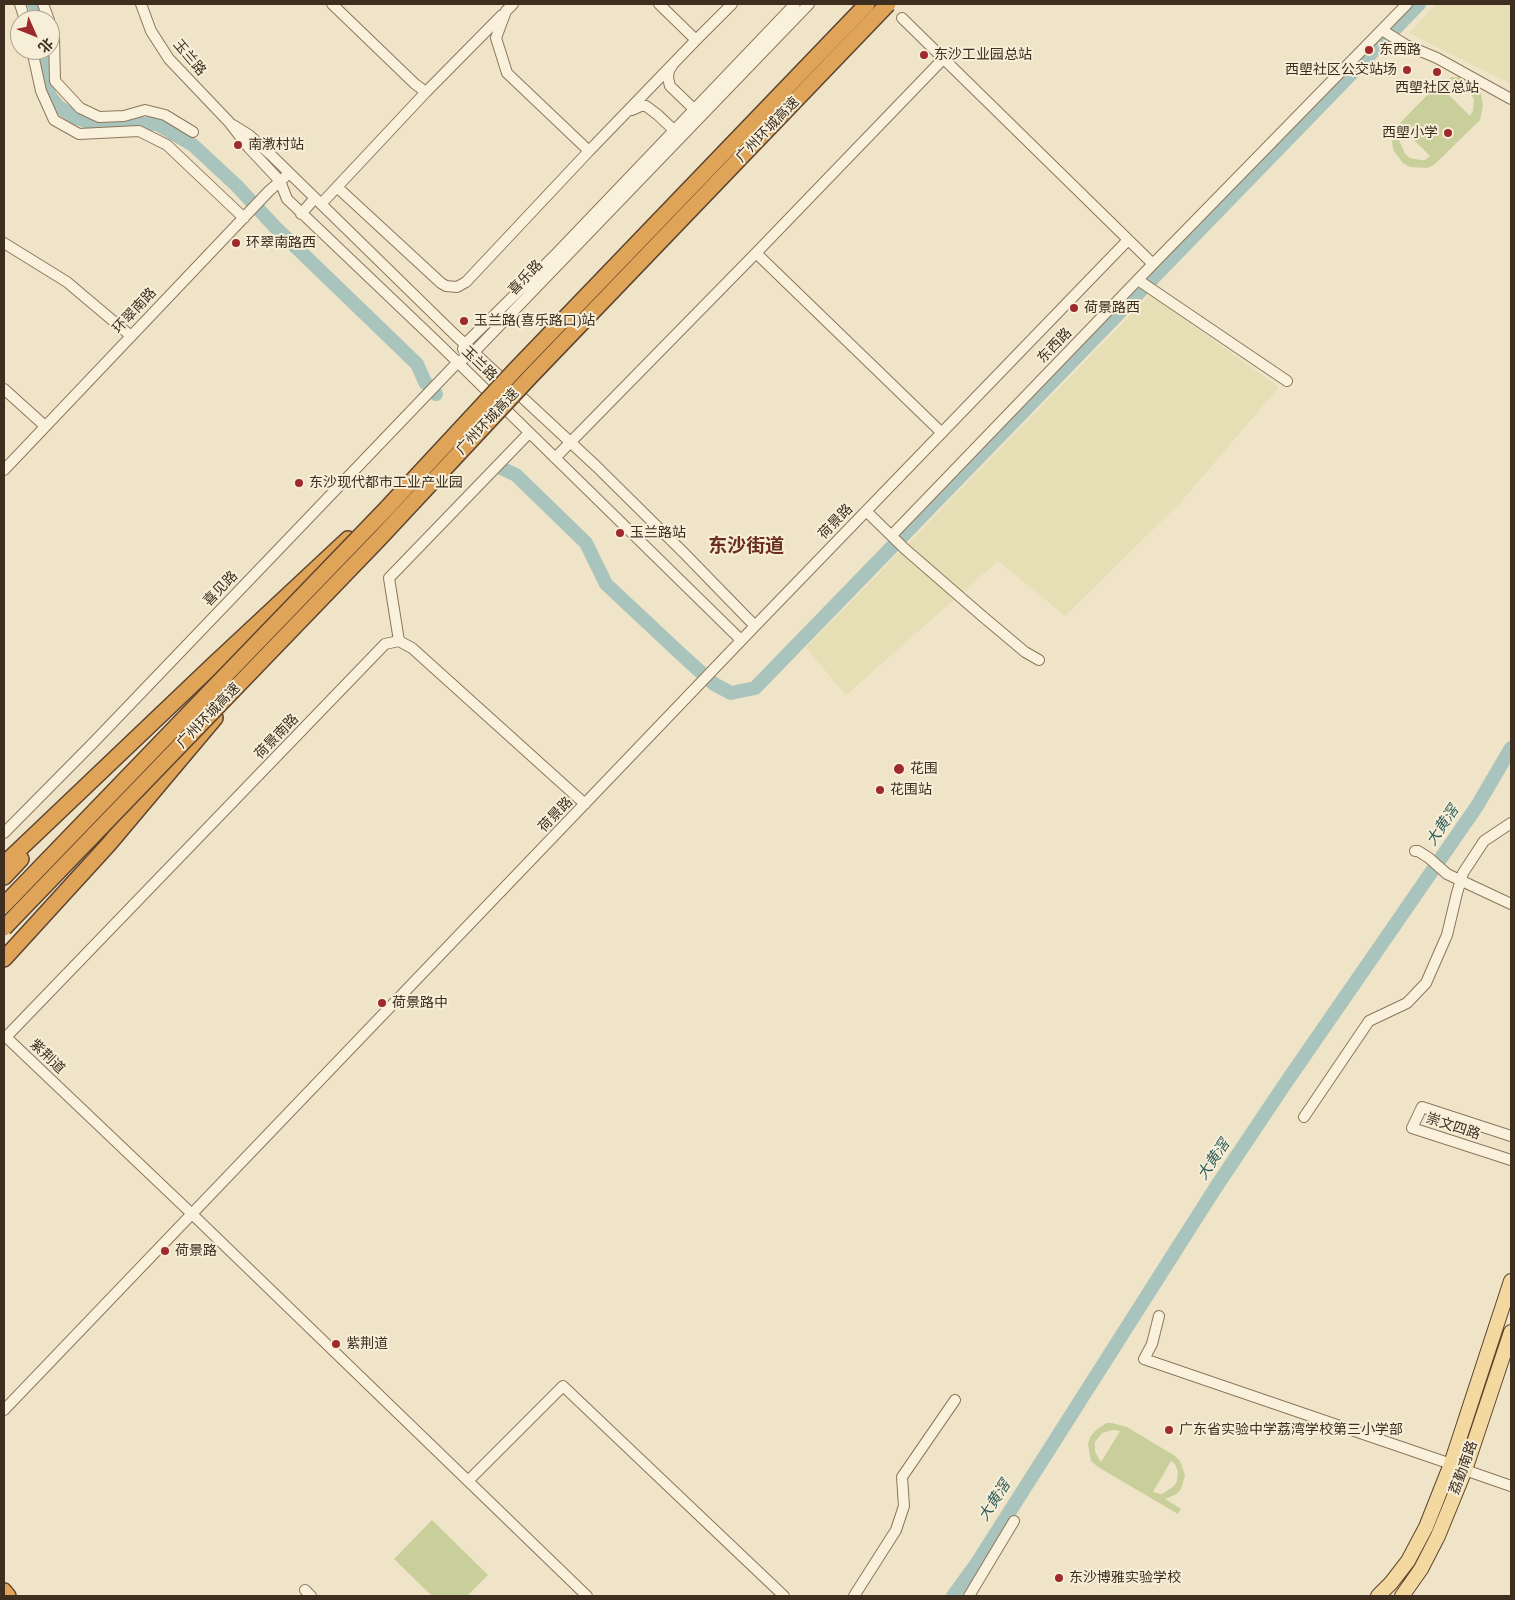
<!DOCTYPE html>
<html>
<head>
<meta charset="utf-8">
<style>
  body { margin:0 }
  #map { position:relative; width:1515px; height:1600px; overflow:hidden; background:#f0e4c8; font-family:"Times New Roman","Noto Sans SC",serif }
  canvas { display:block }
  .frame { position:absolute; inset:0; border:5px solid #3d2e20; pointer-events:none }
  .north { position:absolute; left:10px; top:10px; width:50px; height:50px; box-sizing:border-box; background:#f7eed8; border:1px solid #ada18e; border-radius:50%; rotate:134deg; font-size:14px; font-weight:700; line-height:20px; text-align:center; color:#3d2e20 }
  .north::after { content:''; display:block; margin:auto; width:18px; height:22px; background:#9e2a2b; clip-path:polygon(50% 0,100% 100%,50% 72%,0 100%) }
</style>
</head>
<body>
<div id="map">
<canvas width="1515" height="1600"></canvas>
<div class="frame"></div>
<div class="north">北</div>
</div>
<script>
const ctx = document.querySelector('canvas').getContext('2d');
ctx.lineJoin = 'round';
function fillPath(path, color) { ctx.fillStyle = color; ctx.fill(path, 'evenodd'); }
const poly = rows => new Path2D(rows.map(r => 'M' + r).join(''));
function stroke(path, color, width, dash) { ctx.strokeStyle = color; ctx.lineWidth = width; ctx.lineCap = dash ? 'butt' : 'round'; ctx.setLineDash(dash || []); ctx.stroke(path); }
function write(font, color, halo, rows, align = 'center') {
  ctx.font = font + ' "Times New Roman","Noto Sans SC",serif'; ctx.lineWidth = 4; ctx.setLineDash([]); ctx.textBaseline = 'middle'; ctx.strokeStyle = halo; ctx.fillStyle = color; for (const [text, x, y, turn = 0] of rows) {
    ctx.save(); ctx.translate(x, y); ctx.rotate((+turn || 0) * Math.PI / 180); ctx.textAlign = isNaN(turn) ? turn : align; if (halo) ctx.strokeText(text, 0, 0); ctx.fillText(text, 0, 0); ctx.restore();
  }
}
fillPath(poly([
  [1436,4,1511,4,1511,84,1409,33],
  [1150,295,1279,387,1181,502,1065,616,998,561,846,695,806,648]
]), '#e6deb5');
fillPath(poly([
  [1452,77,1459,77,1469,82,1474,85,1481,94,1483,106,1480,120,1434,165,1427,168,1410,167,1403,163,1394,151,1392,144,1394,129,1438,84],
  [1455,83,1466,88,1474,99,1473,111,1470,116,1443,89,1449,85],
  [1403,129,1430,156,1425,160,1420,160,1410,158,1405,154,1399,140,1400,133],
  [1106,1423,1112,1423,1127,1427,1175,1456,1180,1461,1185,1475,1181,1489,1177,1494,1165,1499,1181,1509,1178,1514,1098,1467,1091,1461,1088,1444,1090,1437,1095,1431],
  [1113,1430,1120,1431,1101,1462,1095,1452,1095,1442,1102,1433],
  [1171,1461,1175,1464,1178,1472,1177,1481,1174,1486,1162,1494,1153,1492],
  [432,1520,488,1575,467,1596,432,1596,394,1559]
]), '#c9cf9b');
stroke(poly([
  [34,4,41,20],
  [47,50,45,81,50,96,58,106,74,117,91,123,157,124,193,145,237,186,275,227,417,364,425,382,436,394],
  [501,468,516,475,586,543,606,584,684,657,714,684,731,693,755,688,1419,4],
  [953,1596,977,1563,1216,1187,1285,1084,1477,806,1511,748]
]), '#a9c4bc', 14);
const minor = poly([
  [20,4,25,20],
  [43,4,49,20],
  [141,4,151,31,169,59,229,122,249,148,280,181,287,199,438,343,741,640],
  [332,4,415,84,426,92],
  [513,4,506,11,496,38,507,73,589,151,696,40,659,4],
  [902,18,1153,264],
  [50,24,54,36,55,81,80,108,99,117,124,116,145,110,165,115,193,132],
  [1382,30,1406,45,1437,58,1511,99],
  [696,40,732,4],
  [32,50,41,91,54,120,79,134,139,131,167,145,244,218],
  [672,66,669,70,668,78,670,86,699,114],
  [632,110,641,106,646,106,658,115,678,134],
  [233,125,249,135,270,154,454,334,596,466,684,553,755,626],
  [337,187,441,283,446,286,457,287,466,282,589,151],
  [321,204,426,92,502,15],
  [301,214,315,198],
  [4,243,67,282,131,336],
  [756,253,942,433],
  [1138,280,1287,381],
  [463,349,465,344,557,253,795,4],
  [4,389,45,426],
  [555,458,756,253,944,58],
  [4,470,269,191,285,177],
  [866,511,905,549,981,615,1025,652,1039,660],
  [892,535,1153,264,1407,4],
  [399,641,389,578,529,433],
  [585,804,412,648,399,641,385,644,6,1037,191,1213,587,1596],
  [4,833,94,742,457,363,474,352,809,4],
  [1415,851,1418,851,1429,858,1447,874,1511,904],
  [1304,1117,1369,1021,1407,1003,1426,983,1447,935,1457,893,1463,873,1484,841,1511,823],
  [1511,1136,1422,1107,1412,1128,1511,1160],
  [1159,1316,1152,1344,1144,1359,1451,1464],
  [4,1410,755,626,1128,240],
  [1465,1470,1511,1486],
  [468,1481,563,1386,784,1596],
  [305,1590,311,1596],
  [854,1596,896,1530,904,1506,902,1477,955,1400],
  [969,1596,1014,1521]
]);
const major = poly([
  [1378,1596,1391,1583,1408,1561,1426,1527,1451,1464,1511,1281],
  [1402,1596,1421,1569,1438,1536,1465,1470,1511,1332]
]);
const highway = poly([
  [4,864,212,666,348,539],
  [4,877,21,859],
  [4,959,109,844,215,718],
  [4,1591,8,1596]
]);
stroke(minor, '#8d765c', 12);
stroke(major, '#5b4430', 16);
stroke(highway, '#5b4430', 18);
stroke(minor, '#faf1dc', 10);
stroke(major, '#f3d9a0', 14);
stroke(highway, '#e0a458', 15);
const highwayBridge = poly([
  [4,905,386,509,515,370,867,4],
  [4,928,379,539,530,377,888,4]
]);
stroke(highwayBridge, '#5b4430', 18, []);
stroke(highwayBridge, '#e0a458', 15);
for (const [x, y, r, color] of [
  [1369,50,5,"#9e2a2b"],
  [924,55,5,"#9e2a2b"],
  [1407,70,5,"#9e2a2b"],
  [1437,72,5,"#9e2a2b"],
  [1448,133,5,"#9e2a2b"],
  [238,145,5,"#9e2a2b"],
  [236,243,5,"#9e2a2b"],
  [1074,308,5,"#9e2a2b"],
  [464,321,5,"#9e2a2b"],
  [299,483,5,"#9e2a2b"],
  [620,533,5,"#9e2a2b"],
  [899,769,6,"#9e2a2b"],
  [880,790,5,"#9e2a2b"],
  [382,1003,5,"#9e2a2b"],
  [165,1251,5,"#9e2a2b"],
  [336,1344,5,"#9e2a2b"],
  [1169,1430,5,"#9e2a2b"],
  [1059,1578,5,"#9e2a2b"]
]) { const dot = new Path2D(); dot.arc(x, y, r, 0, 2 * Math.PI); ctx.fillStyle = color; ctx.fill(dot); stroke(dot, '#f7eed8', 2); }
write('14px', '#3d2e20', '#f7eed8', [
  ["东西路",1379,50],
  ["东沙工业园总站",934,55],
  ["西塱社区公交站场",1397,70,"right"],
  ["西塱社区总站",1437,88,"center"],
  ["西塱小学",1438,133,"right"],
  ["南漖村站",248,145],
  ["环翠南路西",246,243],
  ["荷景路西",1084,308],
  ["玉兰路(喜乐路口)站",474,321],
  ["东沙现代都市工业产业园",309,483],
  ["玉兰路站",630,533],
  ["花围",910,769],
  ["花围站",890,790],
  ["荷景路中",392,1003],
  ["荷景路",175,1251],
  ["紫荆道",346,1344],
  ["广东省实验中学荔湾学校第三小学部",1179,1430],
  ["东沙博雅实验学校",1069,1578]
], 'left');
write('14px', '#3d2e20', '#f7eed8', [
  ["玉兰路",189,58,50],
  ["广州环城高速",768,130,-46],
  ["喜乐路",526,278,-46],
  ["环翠南路",135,311,-47],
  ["东西路",1055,346,-46],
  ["玉兰路",479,364,44],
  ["广州环城高速",488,422,-47],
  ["荷景路",836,522,-46],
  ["喜见路",221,589,-46],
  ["广州环城高速",209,716,-46],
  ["荷景南路",277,737,-46],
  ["荷景路",556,815,-46],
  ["紫荆道",47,1057,44],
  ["崇文四路",1453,1127,18],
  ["荔勤南路",1464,1468,-70]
]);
write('italic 15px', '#2f5d5a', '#f7eed8', [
  ["大黄滘",1443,826,-56],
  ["大黄滘",1214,1160,-56],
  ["大黄滘",995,1501,-57]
]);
write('bold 19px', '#6b2e1e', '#f7eed8', [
  ["东沙街道",746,547]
]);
</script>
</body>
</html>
